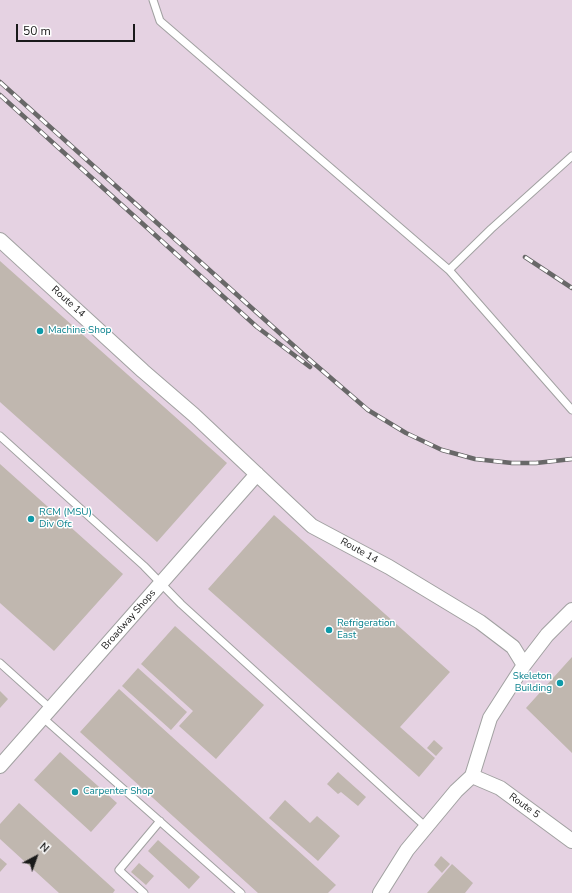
<!DOCTYPE html>
<html>
<head>
<meta charset="utf-8">
<style>
  body { margin:0 }
  #map { position:relative; width:572px; height:893px; overflow:hidden; background:#ece8e0; font-family:"Nunito Sans",sans-serif }
  canvas { display:block }
  .north { position:absolute; left:16px; top:837px; width:40px; height:40px; -webkit-text-stroke:3px #fff; paint-order:stroke; rotate:41deg; font-size:11px; font-weight:700; line-height:16px; text-align:center; color:#1a1a1a }
  .north::after { content:''; display:block; margin:auto; width:14px; height:18px; background:#1a1a1a; clip-path:polygon(50% 0,100% 100%,50% 72%,0 100%) }
  .scale { position:absolute; left:16px; top:24px; width:119px; height:18px; box-sizing:border-box; border:2px solid #1a1a1a; border-top:0; padding-left:5px; font-size:12px; line-height:14px; white-space:nowrap; color:#1a1a1a; -webkit-text-stroke:3px #fff; paint-order:stroke }
</style>
</head>
<body>
<div id="map">
<canvas width="572" height="893"></canvas>
<div class="north">N</div>
<div class="scale">50 m</div>
</div>
<script>
const ctx = document.querySelector('canvas').getContext('2d');
ctx.lineJoin = 'round';
function fillPath(path, color) { ctx.fillStyle = color; ctx.fill(path, 'evenodd'); }
const poly = rows => new Path2D(rows.map(r => 'M' + r).join(''));
function stroke(path, color, width, dash) { ctx.strokeStyle = color; ctx.lineWidth = width; ctx.lineCap = dash ? 'butt' : 'round'; ctx.setLineDash(dash || []); ctx.stroke(path); }
function write(font, color, halo, rows, align = 'center') {
  ctx.font = font + ' "Nunito Sans",sans-serif'; ctx.lineWidth = 3; ctx.setLineDash([]); ctx.textBaseline = 'middle'; ctx.strokeStyle = halo; ctx.fillStyle = color; for (const [text, x, y, turn = 0] of rows) {
    ctx.save(); ctx.translate(x, y); ctx.rotate((+turn || 0) * Math.PI / 180); ctx.textAlign = isNaN(turn) ? turn : align; if (halo) ctx.strokeText(text, 0, 0); ctx.fillText(text, 0, 0); ctx.restore();
  }
}
fillPath(poly([
  [0,0,572,0,572,893,0,893]
]), '#e5d2e2');
fillPath(poly([
  [0,261,227,463,157,542,0,402],
  [0,464,123,574,54,651,0,603],
  [274,515,450,672,400,727,435,758,419,777,208,589],
  [175,626,264,705,216,759,179,726,193,711,141,664],
  [572,657,572,753,526,708],
  [138,668,187,712,171,730,122,686],
  [119,689,336,885,328,893,258,893,80,732],
  [0,691,8,699,0,708],
  [434,740,443,748,436,756,427,748],
  [60,752,117,803,91,832,34,780],
  [338,772,366,797,358,806,341,792,338,794,327,784],
  [285,800,310,823,317,816,340,836,318,861,269,818],
  [19,803,115,890,113,893,59,893,0,839,0,824],
  [158,840,200,877,189,889,148,851],
  [441,856,450,864,442,873,434,865],
  [0,858,7,864,0,872],
  [139,863,154,876,146,885,131,872],
  [452,864,473,883,465,893,427,893]
]), '#c0b7af');
const lane = poly([
  [153,0,160,21,449,270],
  [572,156,491,229,449,270,572,410],
  [0,436,144,566,181,604,426,827],
  [0,663,50,708],
  [42,717,241,893],
  [144,893,119,870,160,821]
]);
const street = poly([
  [0,240,143,371,194,415,312,526,389,567,480,622,513,647,524,665,490,718,472,776,456,791,407,850,380,893],
  [524,665,547,635,572,610],
  [0,766,257,474],
  [472,776,500,788,572,841]
]);
stroke(lane, '#a1a1a1', 9);
stroke(street, '#a1a1a1', 16);
stroke(lane, '#fff', 7);
stroke(street, '#fff', 14);
const rail = poly([
  [0,82,303,354,368,410,406,433,442,450,475,459,512,463,536,463,572,459],
  [0,95,257,327,310,367],
  [525,257,572,288]
]);
stroke(rail, '#686868', 4.5);
stroke(rail, '#fff', 3, [9]);
for (const [x, y, r, color] of [
  [40,331,4,"#0f9aa8"],
  [31,519,4,"#0f9aa8"],
  [329,630,4,"#0f9aa8"],
  [560,683,4,"#0f9aa8"],
  [75,792,4,"#0f9aa8"]
]) { const dot = new Path2D(); dot.arc(x, y, r, 0, 2 * Math.PI); ctx.fillStyle = color; ctx.fill(dot); stroke(dot, '#fff', 1.5); }
write('10px', '#1a1a1a', '#fff', [
  ["Route 14",68,302,42],
  ["Route 14",359,551,29],
  ["Broadway Shops",129,620,-49],
  ["Route 5",524,806,36]
]);
write('10px', '#0d838f', '#fff', [
  ["Machine Shop",48,331],
  ["RCM (MSU)",39,513],
  ["Div Ofc",39,525],
  ["Refrigeration",337,624],
  ["East",337,636],
  ["Skeleton",552,677,"right"],
  ["Building",552,689,"right"],
  ["Carpenter Shop",83,792]
], 'left');
</script>
</body>
</html>
